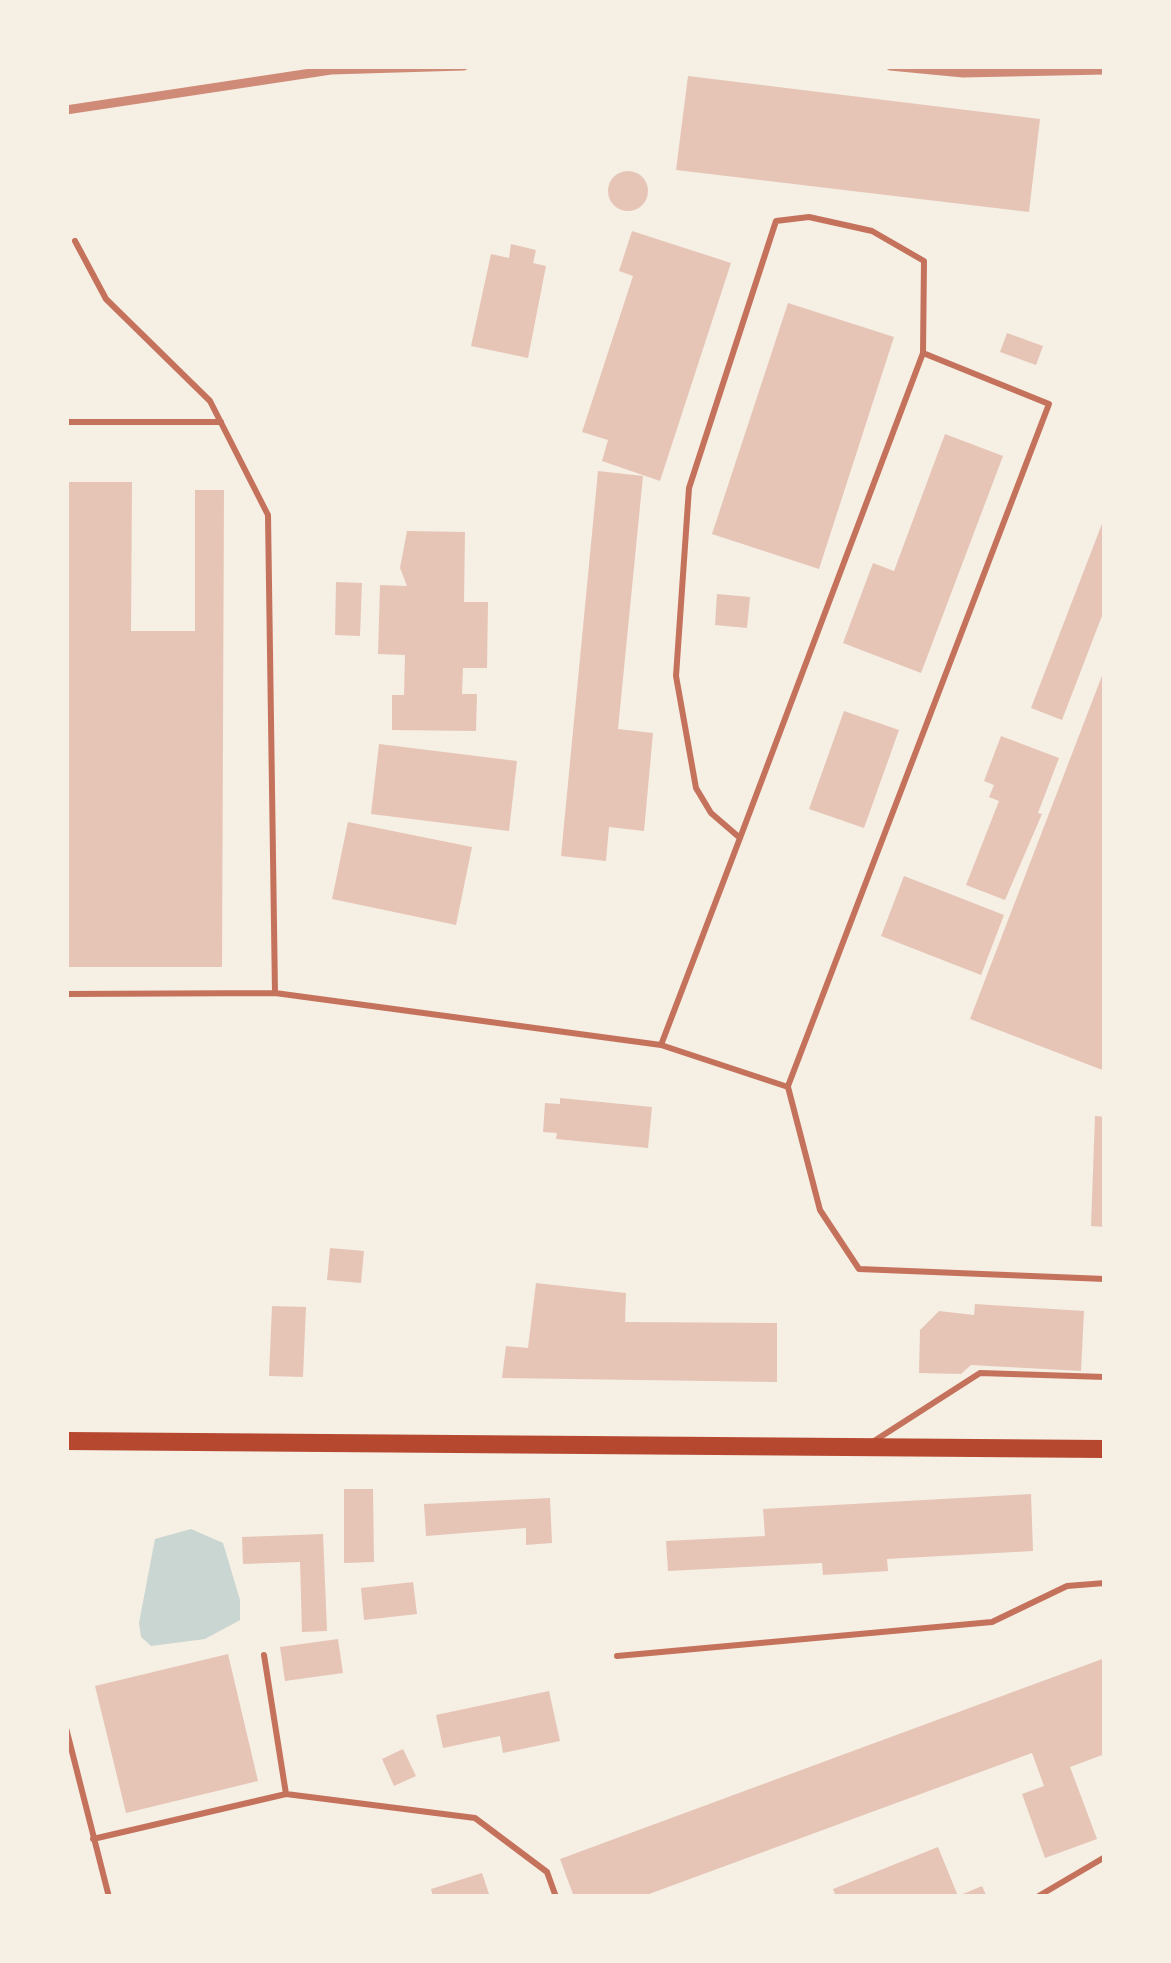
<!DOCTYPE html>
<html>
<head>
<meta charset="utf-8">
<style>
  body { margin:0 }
  #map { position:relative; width:1171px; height:1963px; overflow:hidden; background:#f6efe4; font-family:Ubuntu,sans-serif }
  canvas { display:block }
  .frame { position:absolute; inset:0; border:69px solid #f6efe4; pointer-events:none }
</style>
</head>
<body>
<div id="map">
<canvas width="1171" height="1963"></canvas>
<div class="frame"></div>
</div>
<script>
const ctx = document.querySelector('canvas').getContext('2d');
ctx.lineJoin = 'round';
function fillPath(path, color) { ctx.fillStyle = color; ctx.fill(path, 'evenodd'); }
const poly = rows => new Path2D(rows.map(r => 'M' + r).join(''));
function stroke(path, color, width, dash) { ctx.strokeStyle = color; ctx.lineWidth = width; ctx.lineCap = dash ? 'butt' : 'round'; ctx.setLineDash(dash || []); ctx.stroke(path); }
fillPath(poly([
  [191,1529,223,1543,240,1600,240,1620,205,1639,151,1646,141,1637,139,1623,155,1539]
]), '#c9d6d2');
fillPath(poly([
  [688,76,1040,119,1029,212,676,170],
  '608 191a20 20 0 1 1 40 0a20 20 0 1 1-40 0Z',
  [632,231,731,263,660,481,602,461,608,440,582,432,633,276,619,271],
  [511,244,536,250,533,263,546,266,528,358,471,346,491,254,509,258],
  [788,303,894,337,819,569,712,534],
  [1007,333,1043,346,1036,365,1000,352],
  [945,434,1003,456,921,673,843,643,873,563,894,571],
  [598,471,643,476,618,729,653,733,644,831,609,827,606,861,561,856],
  [66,482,132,482,131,631,195,631,195,490,224,490,222,967,66,967],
  [1105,516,1105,608,1062,720,1031,708],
  [407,531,465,532,464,602,488,602,487,668,463,668,462,694,477,694,476,731,392,730,392,695,404,695,405,655,378,654,380,585,407,586,400,568],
  [336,582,362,583,360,636,335,635],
  [717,594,750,597,747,628,715,625],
  [1105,668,1105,1071,970,1019],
  [844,711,899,730,864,828,809,809],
  [1001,736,1059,758,1038,813,1042,814,1005,900,966,885,999,801,989,797,994,785,984,781],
  [379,744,517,761,509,831,371,814],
  [348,822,472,847,456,925,332,899],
  [904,876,1004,915,981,975,881,936],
  [560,1098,652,1107,648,1148,556,1139,557,1133,543,1132,545,1103,560,1104],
  [1095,1116,1105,1117,1105,1227,1091,1226],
  [330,1248,364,1251,361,1283,327,1280],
  [536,1283,626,1293,625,1322,777,1323,777,1382,502,1378,506,1346,528,1348],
  [975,1304,1084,1311,1081,1371,971,1365,961,1374,919,1373,920,1330,939,1311,974,1315],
  [272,1306,306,1307,303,1377,269,1376],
  [344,1489,373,1489,374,1562,344,1563],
  [1031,1494,1033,1551,887,1559,888,1571,823,1575,822,1563,668,1571,666,1541,765,1536,763,1509],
  [550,1498,552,1543,526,1545,526,1528,426,1536,424,1504],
  [323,1534,327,1631,302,1632,300,1562,243,1564,242,1537],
  [413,1582,417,1614,364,1620,361,1588],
  [338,1639,343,1673,285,1681,280,1647],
  [228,1654,258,1781,126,1813,95,1686],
  [1105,1658,1105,1754,1070,1767,1097,1839,1045,1858,1022,1794,1044,1786,1032,1753,641,1897,574,1897,560,1859],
  [549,1691,560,1741,503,1753,500,1736,443,1748,436,1715],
  [403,1749,416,1776,394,1786,382,1759],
  [938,1847,958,1896,982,1886,986,1895,982,1897,836,1897,833,1889],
  [482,1873,490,1897,433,1897,431,1889]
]), '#e6c5b7');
stroke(poly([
  [75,241,106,299,210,401,268,515,275,993],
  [66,422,221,422],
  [66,994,275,993,661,1045,788,1087,820,1210,859,1269,1105,1279],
  [661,1045,740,838,923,353,924,261,872,231,809,217,776,221,689,488,676,676,696,788,711,813,740,838],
  [788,1086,1049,404,923,353],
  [871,1443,980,1373,1105,1377],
  [264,1655,286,1794],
  [617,1656,992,1622,1067,1586,1105,1583],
  [66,1728,109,1897],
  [93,1839,286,1794,475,1818,547,1872,556,1897],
  [1037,1897,1105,1857]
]), '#c5725c', 6);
stroke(poly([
  [66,1441,1105,1449]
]), '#b5482f', 18);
stroke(poly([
  [890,66,963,73,1105,70],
  [66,110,331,70,464,66]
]), '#cf8b77', 9);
</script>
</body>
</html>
